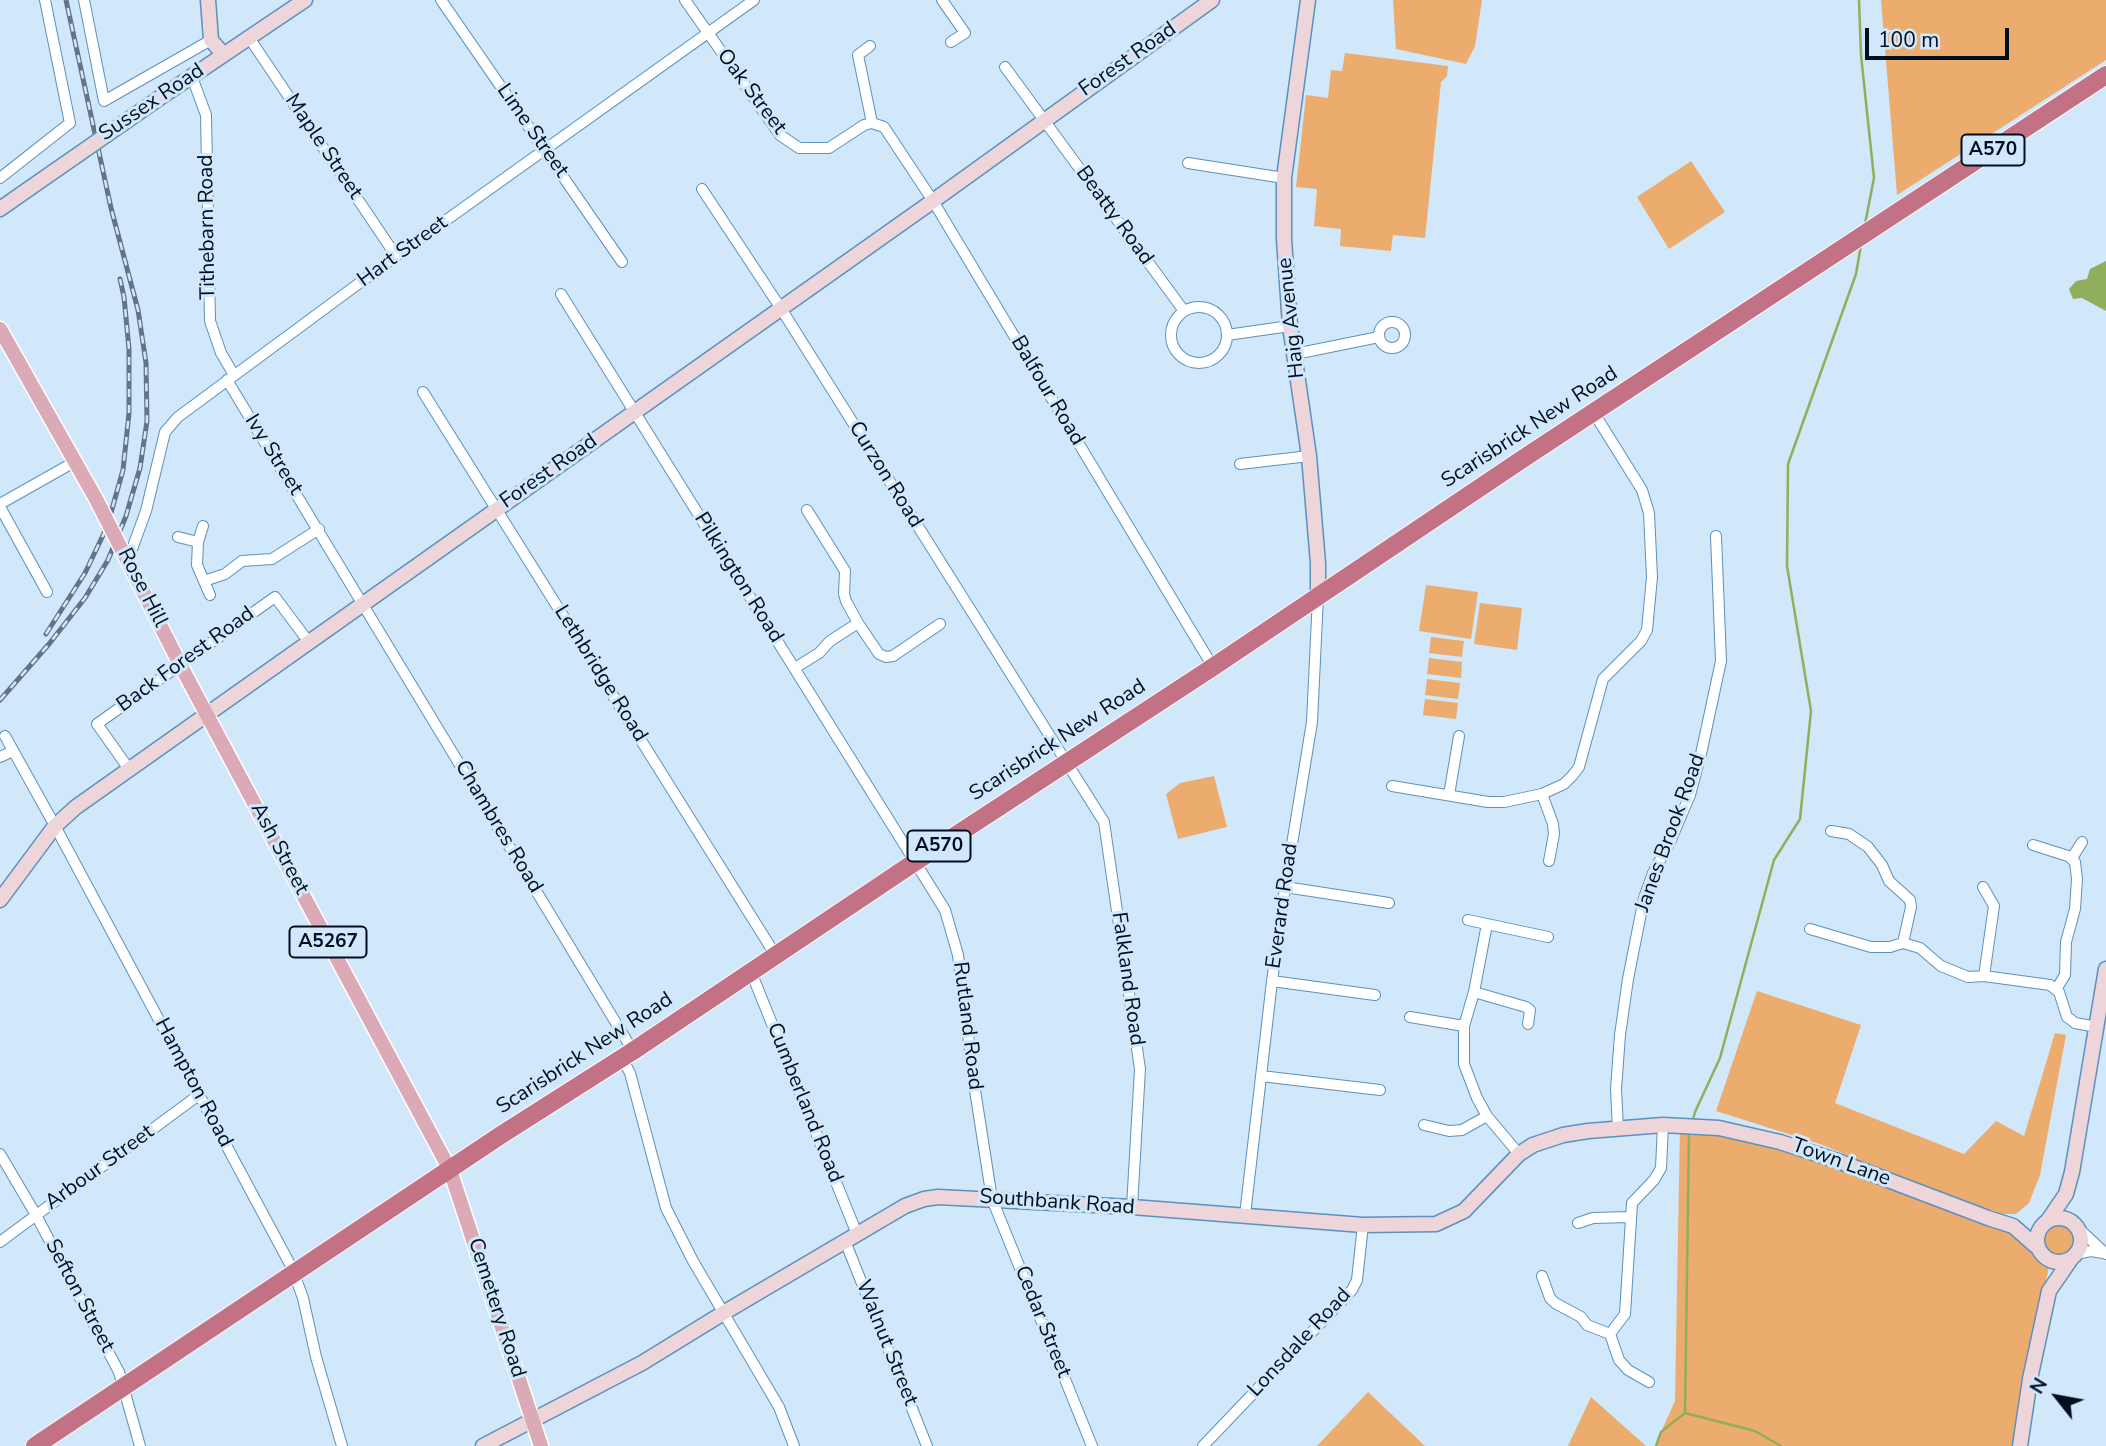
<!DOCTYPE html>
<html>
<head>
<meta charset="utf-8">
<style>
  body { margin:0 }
  #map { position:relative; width:2106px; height:1446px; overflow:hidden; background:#d1e7fa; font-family:"Nunito Sans",sans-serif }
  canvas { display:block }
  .north { position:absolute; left:2022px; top:1362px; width:70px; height:70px; -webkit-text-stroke:5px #d1e7fa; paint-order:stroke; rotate:301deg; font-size:19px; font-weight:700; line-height:28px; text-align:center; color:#000f20 }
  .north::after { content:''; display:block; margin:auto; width:24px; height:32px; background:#000f20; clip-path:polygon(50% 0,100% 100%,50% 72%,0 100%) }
  .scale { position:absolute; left:1865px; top:28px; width:144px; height:32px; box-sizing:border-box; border:4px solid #000f20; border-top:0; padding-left:9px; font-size:21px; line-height:24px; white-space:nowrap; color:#000f20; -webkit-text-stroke:5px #d1e7fa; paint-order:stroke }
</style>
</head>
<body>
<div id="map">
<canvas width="2106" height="1446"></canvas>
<div class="north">N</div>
<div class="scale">100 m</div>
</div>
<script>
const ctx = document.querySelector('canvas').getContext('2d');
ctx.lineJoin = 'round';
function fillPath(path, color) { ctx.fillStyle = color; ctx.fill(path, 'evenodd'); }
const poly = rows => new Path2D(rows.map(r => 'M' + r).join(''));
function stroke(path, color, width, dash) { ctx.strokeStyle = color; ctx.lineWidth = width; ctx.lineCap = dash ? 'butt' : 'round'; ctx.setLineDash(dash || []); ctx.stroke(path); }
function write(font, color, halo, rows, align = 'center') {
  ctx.font = font + ' "Nunito Sans",sans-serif'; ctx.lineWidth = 6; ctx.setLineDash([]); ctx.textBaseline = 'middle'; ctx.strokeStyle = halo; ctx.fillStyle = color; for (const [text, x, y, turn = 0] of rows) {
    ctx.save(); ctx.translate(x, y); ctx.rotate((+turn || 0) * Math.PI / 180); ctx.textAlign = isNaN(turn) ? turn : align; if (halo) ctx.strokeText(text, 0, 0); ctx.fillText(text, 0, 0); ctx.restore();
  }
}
fillPath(poly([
  [1393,0,1482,0,1475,46,1466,64,1396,49],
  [1881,0,2106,0,2106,60,1897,195],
  [1345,53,1448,66,1447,76,1441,82,1425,238,1393,235,1391,251,1340,246,1341,229,1314,226,1317,189,1296,187,1306,95,1328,98,1331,70,1342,71],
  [1691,161,1725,212,1669,249,1637,197],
  [1426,585,1478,592,1471,639,1419,631],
  [1480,603,1522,608,1517,650,1474,644],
  [1431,637,1464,641,1462,657,1429,653],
  [1429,658,1462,662,1461,678,1427,674],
  [1427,679,1460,683,1458,699,1425,695],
  [1425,699,1458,703,1456,719,1423,715],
  [1214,776,1227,827,1178,839,1166,794,1180,783],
  [1757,991,1861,1025,1835,1103,1964,1154,1996,1121,2024,1136,2055,1033,2066,1035,2040,1175,2029,1203,2016,1214,2002,1214,1919,1184,1820,1144,1716,1111],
  [1680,1126,1719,1128,2027,1235,2042,1237,2045,1230,2055,1223,2061,1223,2072,1228,2076,1239,2074,1249,2065,1256,2051,1256,2014,1446,1656,1446,1661,1432,1675,1401],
  [1368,1392,1425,1446,1317,1446],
  [1591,1397,1646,1446,1568,1446]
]), '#ecac6d');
fillPath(poly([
  [2106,261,2106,311,2082,298,2073,299,2069,289,2076,281,2087,279,2090,269]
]), '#91ae5c');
stroke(poly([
  [1859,0,1861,55,1874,178,1865,224],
  [1692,1123,1695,1112,1720,1058,1774,860,1800,819,1811,711,1787,566,1788,464,1856,274,1861,245],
  [1685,1413,1689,1133],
  [1685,1413,1755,1431,1781,1446],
  [1656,1446,1661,1432,1685,1413]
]), '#91ae5c', 2.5);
const street = poly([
  [84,0,104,101,211,40],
  [441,0,622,262],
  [685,0,780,135,799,148,829,148,864,125,872,123],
  [942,0,965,33,951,42],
  [250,39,396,256],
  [870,46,858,55,872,123],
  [1005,67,1184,311],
  [192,77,206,115,210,321,221,353,234,375],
  [872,123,884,127,933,201,1213,667],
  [1188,163,1284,178],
  [0,178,70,123,45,0],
  [702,189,780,307,1104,822,1140,1069,1132,1207],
  [561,294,945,910,958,955,975,1090,992,1199,1092,1446],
  '1171 335a28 28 0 1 1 56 0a28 28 0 1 1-56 0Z',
  '1379 335a13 13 0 1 1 26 0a13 13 0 1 1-26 0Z',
  [1227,335,1290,326],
  [1295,354,1379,337],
  [227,380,633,1051],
  [423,392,776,956],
  [1240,464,1309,456],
  [0,504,76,461],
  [0,507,47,592],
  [807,510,845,571,844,594,846,601,858,623],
  [203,526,198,542,197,565,210,595],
  [178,537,198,542],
  [128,560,146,511,165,432,178,417,396,256,754,0],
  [204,581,225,574,242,561,272,559,319,529],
  [795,668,819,653,830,641,858,623,879,654,886,657,893,656,940,624],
  [5,736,55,826,292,1268,303,1298,316,1357,342,1446],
  [0,757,13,751],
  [129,769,97,724,275,597,308,641],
  [1392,786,1488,802,1504,802,1542,794,1564,784,1573,775,1579,767,1603,679,1641,641,1647,630,1652,577,1649,513,1642,490,1594,413],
  [1542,794,1553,824,1554,834,1549,861],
  [1449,795,1459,736],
  [1831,831,1849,834,1868,847,1882,865,1889,881,1910,900,1911,907,1903,943],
  [2033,845,2068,856,2075,862,2077,879,2075,909,2066,942,2065,975,2057,988],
  [2072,858,2082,842],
  [1285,887,1389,903],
  [1983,887,1994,906,1984,976],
  [1468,920,1548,937],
  [1487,924,1474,992,1464,1026,1464,1064,1477,1098,1487,1116,1519,1154],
  [1810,929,1871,947,1890,947,1903,943,1920,948,1941,966,1968,977,1984,976,2050,985,2059,992,2067,1017,2070,1019,2075,1023,2097,1027],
  [751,972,857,1234],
  [1272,981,1375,995],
  [1474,992,1526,1007,1530,1010,1528,1024],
  [1410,1017,1464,1026],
  [622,1058,630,1073,666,1208,693,1261,779,1407,794,1446],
  [1261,1076,1380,1090],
  [1424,1125,1449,1131,1462,1130,1487,1116],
  [1618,1129,1616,1089,1620,1035,1628,979,1644,898,1653,873,1670,842,1690,795,1701,754,1721,661,1716,536],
  [0,1154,36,1215,119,1372,140,1446],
  [1245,1215,1272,981,1285,887,1312,722,1318,597],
  [1578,1223,1593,1218,1630,1217],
  [2078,1228,2106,1254],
  [845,1241,927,1446],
  [0,1242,200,1094],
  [2076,1254,2091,1251,2103,1253],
  [1542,1276,1550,1298,1555,1303,1581,1317,1587,1325,1610,1334],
  [1649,1382,1628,1370,1619,1360,1610,1334,1625,1314,1632,1203,1654,1180,1661,1168,1663,1125],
  [1203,1446,1352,1290,1357,1280,1363,1225]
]);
const secondary = poly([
  [208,0,211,40,223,54],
  [1308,0,1284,178,1284,239,1290,326,1309,456,1318,563,1318,597],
  [161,97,305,0],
  [0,209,30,188],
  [0,900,55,826,76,807,933,201,1212,0],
  '2037 1240a22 22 0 1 1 44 0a22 22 0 1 1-44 0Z',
  [2049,1219,2066,1194,2072,1172,2106,969],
  [483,1446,642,1363,725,1312,905,1206,924,1199,938,1197,1132,1207,1363,1225,1436,1224,1464,1211,1519,1154,1533,1145,1563,1135,1588,1131,1663,1125,1719,1128,1780,1142,1838,1161,1988,1218,2013,1226,2037,1247],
  [2020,1446,2030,1379,2049,1291,2071,1259]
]);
const primary = poly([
  [0,329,96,499],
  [184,672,450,1170,541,1446]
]);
const highway = poly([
  [35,1446,501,1135,633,1051,915,862,1213,667,1524,458,2106,75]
]);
stroke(street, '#5b91be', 12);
stroke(secondary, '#5b91be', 17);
stroke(primary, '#fff', 17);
stroke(highway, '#fff', 20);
stroke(street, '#fff', 10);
stroke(secondary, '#edd5da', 14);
stroke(primary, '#dbaab6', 14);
stroke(highway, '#c37285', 18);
const rail = poly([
  [46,634,85,573,107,527,123,470,129,413,129,349,124,297,120,279],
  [0,700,49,644,85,598,108,560,126,516,140,468,147,421,146,363,138,310,111,208,66,0]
]);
stroke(rail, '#627486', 5);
stroke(rail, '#d1e7fa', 2.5, [8]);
const secondaryBridge = poly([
  [30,188,161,97]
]);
const primaryBridge = poly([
  [96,499,184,672]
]);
stroke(secondaryBridge, '#5b91be', 17, []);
stroke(primaryBridge, '#fff', 17, []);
stroke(secondaryBridge, '#edd5da', 14);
stroke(primaryBridge, '#dbaab6', 14);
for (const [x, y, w] of [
  [1993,150,63],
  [939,846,63],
  [328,942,77]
]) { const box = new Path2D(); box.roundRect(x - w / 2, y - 15.5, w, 31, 5); ctx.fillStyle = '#d1e7fa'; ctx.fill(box); stroke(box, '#000f20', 2); }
write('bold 19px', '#000f20', null, [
  ["A570",1993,150],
  ["A570",939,846],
  ["A5267",328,942]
]);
write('21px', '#000f20', '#d1e7fa', [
  ["Forest Road",1128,60,-35],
  ["Oak Street",751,92,53],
  ["Sussex Road",152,103,-34],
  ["Lime Street",532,131,55],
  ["Maple Street",323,147,56],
  ["Beatty Road",1114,216,54],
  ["Tithebarn Road",208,227,-91],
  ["Hart Street",403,252,-36],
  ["Haig Avenue",1292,318,-96],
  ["Balfour Road",1047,391,59],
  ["Scarisbrick New Road",1530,428,-33],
  ["Ivy Street",273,455,58],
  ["Forest Road",549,472,-35],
  ["Curzon Road",885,475,58],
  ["Pilkington Road",738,578,58],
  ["Rose Hill",142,588,63],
  ["Back Forest Road",186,660,-36],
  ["Lethbridge Road",600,674,58],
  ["Scarisbrick New Road",1058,741,-33],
  ["Chambres Road",498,827,59],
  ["Janes Brook Road",1671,833,-70],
  ["Ash Street",279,849,62],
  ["Everard Road",1283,906,-82],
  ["Falkland Road",1127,979,82],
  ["Rutland Road",967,1026,83],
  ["Scarisbrick New Road",585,1054,-33],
  ["Hampton Road",193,1083,62],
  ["Cumberland Road",804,1103,68],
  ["Town Lane",1841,1163,20],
  ["Arbour Street",100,1168,-36],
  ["Southbank Road",1057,1203,4],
  ["Sefton Street",79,1296,62],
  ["Cemetery Road",496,1308,72],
  ["Cedar Street",1042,1322,68],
  ["Walnut Street",886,1343,68],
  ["Lonsdale Road",1300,1343,-47]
]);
</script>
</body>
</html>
